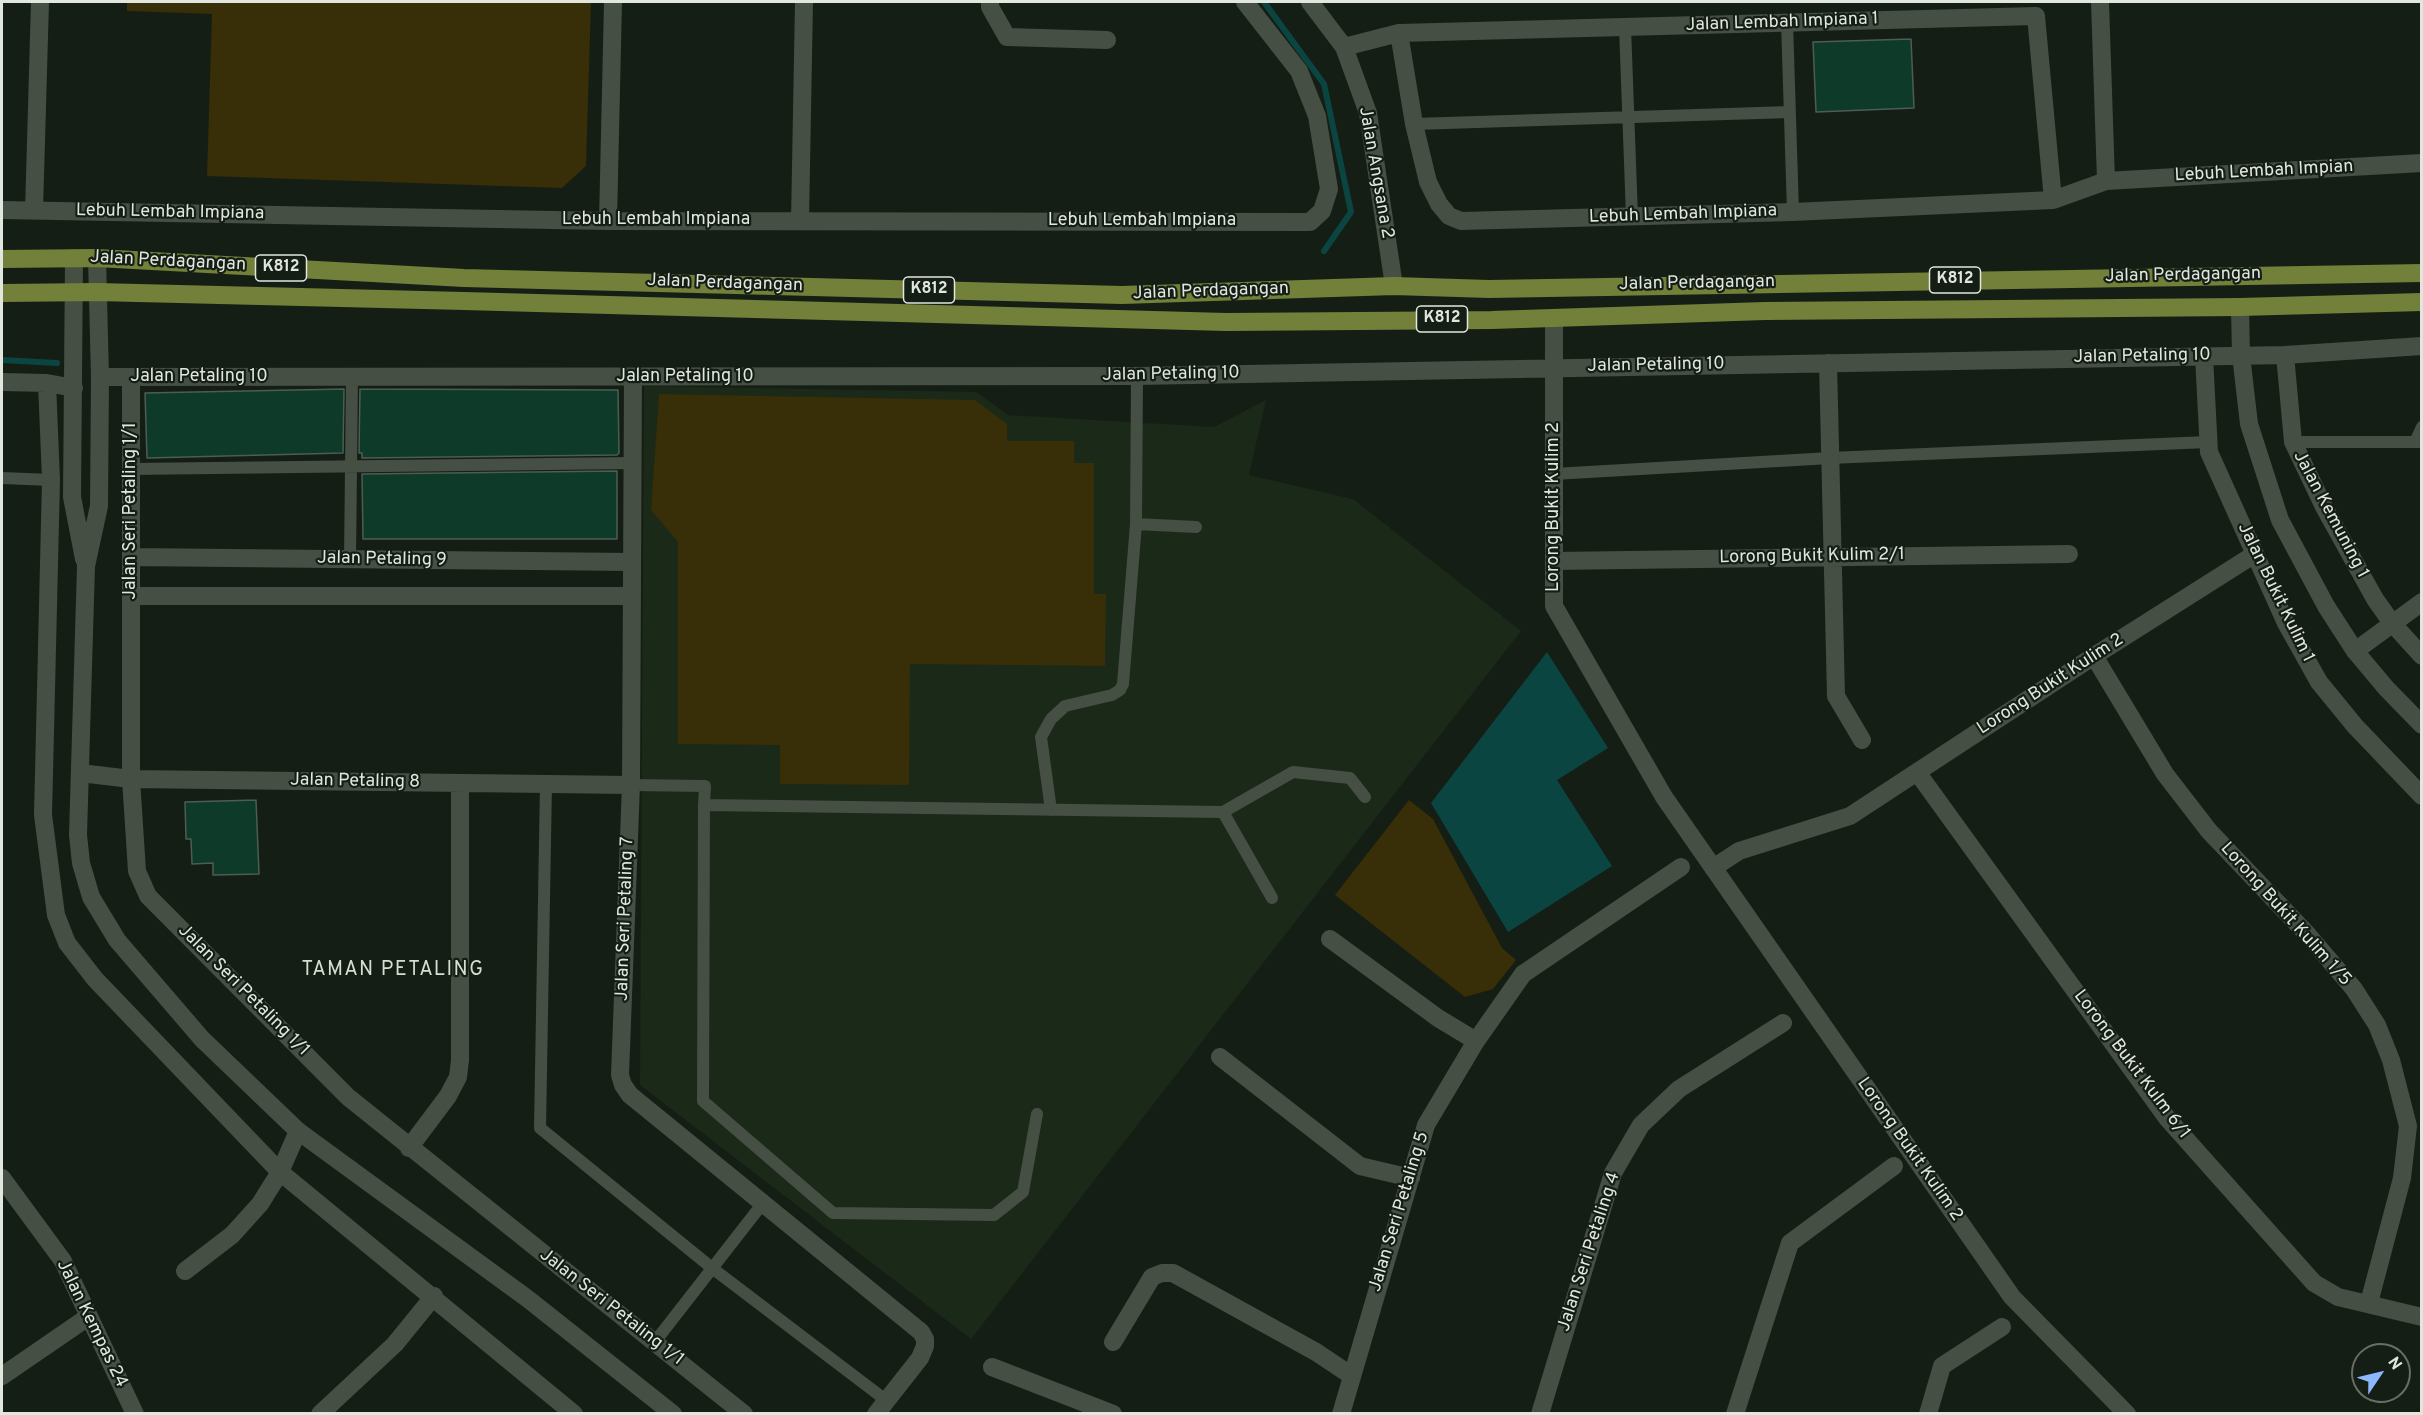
<!DOCTYPE html>
<html>
<head>
<meta charset="utf-8">
<style>
  body { margin:0 }
  #map { position:relative; width:2423px; height:1415px; overflow:hidden; background:#151e14; font-family:Overpass,sans-serif }
  canvas { display:block }
  .frame { position:absolute; inset:0; border:3px solid #e1e7df; pointer-events:none }
  .north { position:absolute; left:2351px; top:1343px; width:60px; height:60px; box-sizing:border-box; background:#151e14; border:2px solid #676e65; border-radius:50%; rotate:55deg; font-size:16px; font-weight:700; line-height:24px; text-align:center; color:#e1e7df }
  .north::after { content:''; display:block; margin:auto; width:21px; height:27px; background:#8db9fc; clip-path:polygon(50% 0,100% 100%,50% 72%,0 100%) }
</style>
</head>
<body>
<div id="map">
<canvas width="2423" height="1415"></canvas>
<div class="frame"></div>
<div class="north">N</div>
</div>
<script>
const ctx = document.querySelector('canvas').getContext('2d');
ctx.lineJoin = 'round';
function fillPath(path, color) { ctx.fillStyle = color; ctx.fill(path, 'evenodd'); }
const poly = rows => new Path2D(rows.map(r => 'M' + r).join(''));
function stroke(path, color, width, dash) { ctx.strokeStyle = color; ctx.lineWidth = width; ctx.lineCap = dash ? 'butt' : 'round'; ctx.setLineDash(dash || []); ctx.stroke(path); }
function write(font, color, halo, rows, align = 'center') {
  ctx.font = font + ' Overpass,sans-serif'; ctx.lineWidth = 4.5; ctx.setLineDash([]); ctx.textBaseline = 'middle'; ctx.strokeStyle = halo; ctx.fillStyle = color; for (const [text, x, y, turn = 0] of rows) {
    ctx.save(); ctx.translate(x, y); ctx.rotate((+turn || 0) * Math.PI / 180); ctx.textAlign = isNaN(turn) ? turn : align; if (halo) ctx.strokeText(text, 0, 0); ctx.fillText(text, 0, 0); ctx.restore();
  }
}
fillPath(poly([
  [644,386,976,392,1008,415,1214,427,1266,400,1249,475,1353,499,1521,631,971,1339,640,1085]
]), '#1b2919');
fillPath(poly([
  [127,2,591,2,586,166,562,188,207,176,212,14,127,11],
  [659,394,975,400,1007,424,1007,441,1074,441,1074,463,1094,463,1094,594,1106,594,1105,666,910,664,909,785,780,784,780,745,678,744,678,542,651,510],
  [1409,800,1433,819,1502,948,1516,960,1493,989,1465,997,1335,895]
]), '#382e07');
fillPath(poly([
  [1547,652,1608,748,1557,780,1612,866,1508,932,1431,803]
]), '#0b4541');
stroke(poly([
  [1264,2,1324,84,1351,212,1324,251],
  [2,360,57,363]
]), '#0b4541', 6);
const building = poly([
  [1911,39,1914,108,1816,112,1813,42,1911,39],
  [344,389,343,453,147,458,145,393,344,389],
  [360,389,618,390,619,453,617,455,362,458,362,453,359,453,360,389],
  [617,471,617,539,363,539,362,474,617,471],
  [256,800,259,874,213,875,213,863,192,864,191,839,186,839,185,802,256,800]
]);
fillPath(building, '#0e3a2a');
stroke(building, '#4d5d55', 1.5);
stroke(poly([
  [1787,22,1793,212],
  [1625,27,1632,217],
  [1414,124,1790,112],
  [2293,442,2422,442],
  [2415,442,2422,427],
  [131,469,633,463],
  [1554,474,1830,458,2208,442],
  [2,478,51,480],
  [1136,524,1196,527],
  [350,559,352,377],
  [546,784,540,1128,712,1268,887,1401],
  [631,785,705,786,704,805,1223,812,1293,772,1350,778,1365,797],
  [704,805,703,1101,833,1213,994,1215,1023,1192,1037,1114],
  [1051,810,1041,737,1051,719,1065,706,1112,695,1120,690,1123,684,1136,524,1137,376],
  [1223,812,1272,898],
  [654,1343,763,1203]
]), '#454f43', 12);
stroke(poly([
  [990,2,990,7,1007,37,1107,40],
  [1310,2,1344,47,1368,113,1394,286],
  [2100,2,2106,181],
  [1399,33,1414,124,1428,182,1439,204,1449,216,1461,221,1793,212,2053,200,2106,181,2422,163],
  [1344,47,1399,33,2036,16,2053,200],
  [2,210,608,221,1310,222,1322,211,1329,189,1317,116,1299,71,1245,2],
  [34,211,40,2],
  [608,221,613,2],
  [800,221,804,2],
  [1554,318,1554,606,1664,797,2012,1297,2127,1414],
  [2285,355,2293,442,2324,507,2375,599,2392,623,2422,656],
  [2204,356,2209,452,2286,623,2319,682,2355,726,2422,796],
  [1828,363,1836,696,1862,740],
  [100,377,1137,376,2285,355,2422,346],
  [131,377,131,779,137,871,148,896,348,1097,744,1414],
  [633,377,631,785,620,1075,623,1085,630,1095,921,1332,925,1339,925,1346,920,1358,876,1414],
  [2,382,47,383,74,388],
  [47,383,51,480,43,815,56,915,67,943,95,979,280,1172,574,1414],
  [131,557,632,562],
  [1554,561,2069,554],
  [132,596,632,596],
  [2355,651,2422,602],
  [2094,656,2165,774,2209,831,2308,935,2354,989,2377,1025,2391,1060,2408,1126,2402,1178,2369,1303],
  [1917,772,2167,1118,2314,1283,2338,1297,2422,1317],
  [80,773,131,779,631,785],
  [1713,868,1739,851,1850,816,2094,656,2255,554],
  [1330,939,1438,1018,1476,1041],
  [1220,1057,1360,1166,1411,1178],
  [409,1148,448,1096,458,1077,460,1060,460,783],
  [2,1178,63,1261,135,1414],
  [185,1271,232,1235,260,1204,280,1172,298,1131],
  [1113,1342,1152,1277,1162,1273,1173,1273,1316,1352,1352,1376],
  [992,1367,1113,1414],
  [2,1376,88,1317],
  [320,1414,395,1344,434,1296],
  [1341,1414,1426,1125,1476,1041,1523,974,1681,867],
  [1540,1414,1613,1173,1641,1125,1679,1089,1783,1023],
  [1735,1414,1790,1243,1894,1166],
  [1928,1414,1942,1366,2002,1327]
]), '#454f43', 18);
stroke(poly([
  [74,258,72,497,84,559],
  [97,258,100,377,99,506,86,566,78,835,81,863,91,897,117,940,202,1039,298,1131,528,1299,673,1414],
  [2240,307,2241,355,2249,424,2280,520,2326,606,2355,651,2386,688,2422,725]
]), '#454f43', 18);
stroke(poly([
  [2,259,97,258,464,278,1122,295,1394,286,1489,289,2422,273],
  [2,293,97,292,464,301,1226,322,1492,320,1765,311,2240,307,2422,302]
]), '#728039', 18);
for (const [x, y, w] of [
  [281,268,51],
  [1955,280,51],
  [929,290,51],
  [1442,319,51]
]) { const box = new Path2D(); box.roundRect(x - w / 2, y - 13, w, 26, 4.5); ctx.fillStyle = '#151e14'; ctx.fill(box); stroke(box, '#e1e7df', 1.5); }
write('bold 16px', '#e1e7df', null, [
  ["K812",281,268],
  ["K812",1955,280],
  ["K812",929,290],
  ["K812",1442,319]
]);
write('18px', '#e1e7df', '#151e14', [
  ["Jalan Lembah Impiana 1",1782,23,-2],
  ["Lebuh Lembah Impian",2264,172,-3],
  ["Jalan Angsana 2",1375,173,80],
  ["Lebuh Lembah Impiana",170,213,1],
  ["Lebuh Lembah Impiana",1683,215,-2],
  ["Lebuh Lembah Impiana",656,220],
  ["Lebuh Lembah Impiana",1142,221],
  ["Jalan Perdagangan",168,262,3],
  ["Jalan Perdagangan",2183,276,-1],
  ["Jalan Perdagangan",725,284,2],
  ["Jalan Perdagangan",1697,284,-1],
  ["Jalan Perdagangan",1211,292,-2],
  ["Jalan Petaling 10",2142,357,-1],
  ["Jalan Petaling 10",1656,366,-1],
  ["Jalan Petaling 10",1171,375,-1],
  ["Jalan Petaling 10",199,377],
  ["Jalan Petaling 10",685,377],
  ["Lorong Bukit Kulim 2",1554,507,-90],
  ["Jalan Seri Petaling 1/1",131,511,-90],
  ["Jalan Kemuning 1",2330,515,62],
  ["Lorong Bukit Kulim 2/1",1812,557,-1],
  ["Jalan Petaling 9",382,560,1],
  ["Jalan Bukit Kulim 1",2275,593,64],
  ["Lorong Bukit Kulim 2",2051,685,-33],
  ["Jalan Petaling 8",355,782,1],
  ["Lorong Bukit Kulim 1/5",2285,915,48],
  ["Jalan Seri Petaling 7",626,919,-88],
  ["Jalan Seri Petaling 1/1",243,991,45],
  ["Lorong Bukit Kulm 6/1",2131,1065,53],
  ["Lorong Bukit Kulim 2",1909,1150,55],
  ["Jalan Seri Petaling 5",1400,1212,-73],
  ["Jalan Seri Petaling 4",1590,1252,-72],
  ["Jalan Seri Petaling 1/1",611,1308,38],
  ["Jalan Kempas 24",91,1324,64]
]);
ctx.letterSpacing = '1.5px';
write('20px', '#d3dfd0', '#151e14', [
  ["TAMAN PETALING",393,971]
]);
ctx.letterSpacing = '0px';
</script>
</body>
</html>
